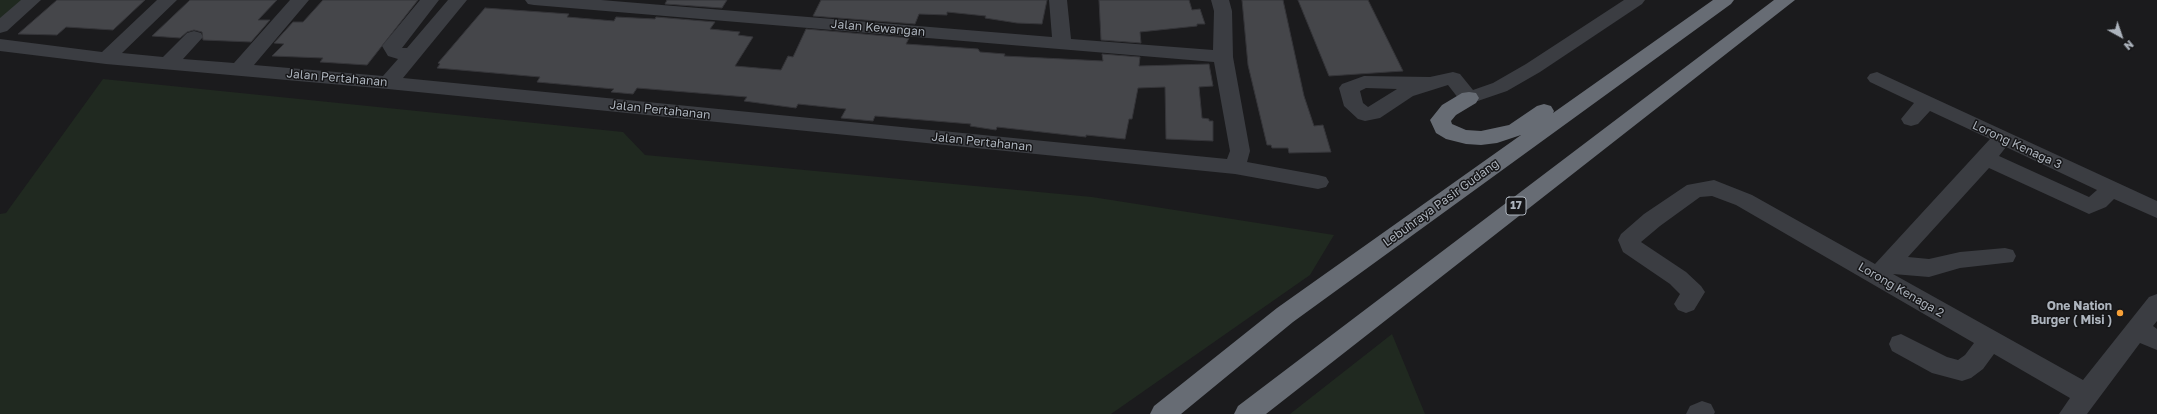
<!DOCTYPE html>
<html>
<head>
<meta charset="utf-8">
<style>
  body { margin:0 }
  #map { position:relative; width:2157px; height:414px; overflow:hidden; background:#1b1b1d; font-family:"Golos Text",sans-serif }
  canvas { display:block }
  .north { position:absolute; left:2101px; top:16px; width:40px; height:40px; -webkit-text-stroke:3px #161618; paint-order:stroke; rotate:140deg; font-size:11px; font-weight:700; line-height:16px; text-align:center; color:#adb4bd }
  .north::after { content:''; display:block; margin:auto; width:14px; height:18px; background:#adb4bd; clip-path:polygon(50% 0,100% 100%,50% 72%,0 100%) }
</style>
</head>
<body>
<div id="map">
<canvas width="2157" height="414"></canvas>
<div class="north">N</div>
</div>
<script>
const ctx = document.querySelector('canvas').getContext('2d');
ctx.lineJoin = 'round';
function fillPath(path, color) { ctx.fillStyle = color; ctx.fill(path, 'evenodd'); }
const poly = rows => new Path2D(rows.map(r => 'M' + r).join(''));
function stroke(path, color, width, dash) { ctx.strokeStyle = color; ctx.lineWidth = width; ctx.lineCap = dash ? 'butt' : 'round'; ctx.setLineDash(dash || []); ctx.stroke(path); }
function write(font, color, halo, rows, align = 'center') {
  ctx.font = font + ' "Golos Text",sans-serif'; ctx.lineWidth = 3; ctx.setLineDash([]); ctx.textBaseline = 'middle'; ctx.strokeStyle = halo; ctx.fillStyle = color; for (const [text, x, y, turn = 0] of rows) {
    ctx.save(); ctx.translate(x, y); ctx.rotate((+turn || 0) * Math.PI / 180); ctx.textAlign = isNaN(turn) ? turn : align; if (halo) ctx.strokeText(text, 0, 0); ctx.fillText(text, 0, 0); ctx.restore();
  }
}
fillPath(poly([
  [0,0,24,0,0,19],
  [103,79,623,132,645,155,1092,197,1334,235,1310,275,1111,414,0,414,0,214,6,213],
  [1392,334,1425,414,1290,414]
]), '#202920');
const building = poly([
  [57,0,145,0,113,30,66,27,57,35,18,34,57,0],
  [190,0,277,0,258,20,270,20,251,42,203,40,202,32,194,30,187,32,180,38,152,36,190,0],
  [323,0,418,0,367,65,320,62,323,58,272,56,284,44,274,43,293,22,303,22,323,0],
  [667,0,727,0,722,8,665,4,667,0],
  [821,0,1047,0,1042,24,1017,23,985,18,986,16,947,12,947,15,919,14,915,24,813,16,821,0],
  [1099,0,1189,0,1192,10,1200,9,1205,24,1197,24,1197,26,1140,32,1141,43,1101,40,1099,0],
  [1242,0,1283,0,1304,96,1314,126,1323,125,1331,152,1289,153,1288,148,1272,148,1271,145,1267,145,1248,65,1242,0],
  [1298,0,1368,0,1403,71,1329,76,1298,0],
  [485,8,569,14,567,17,614,21,616,17,655,19,656,17,715,22,710,29,740,32,738,35,753,37,735,66,781,70,788,56,793,57,806,29,909,38,906,44,978,49,980,52,1005,54,1004,56,1103,61,1102,54,1140,57,1139,66,1209,64,1213,86,1199,87,1202,118,1209,119,1209,121,1213,121,1213,141,1166,139,1165,87,1138,88,1132,119,1129,119,1125,139,1086,135,1086,137,997,127,996,130,970,126,971,124,875,116,873,121,841,118,846,109,798,104,796,108,744,101,747,97,637,88,633,94,611,92,614,89,537,82,540,77,437,68,440,64,438,63,485,8]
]);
fillPath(building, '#45464a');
stroke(building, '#353539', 1);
fillPath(poly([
  [21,0,41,0,7,31,0,33,0,18,21,0],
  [157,0,177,0,122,53,163,57,187,33,194,31,201,33,203,37,183,59,234,63,290,0,309,0,254,65,383,76,398,59,388,56,382,46,420,0,439,0,402,48,407,48,448,0,467,0,403,78,1227,159,1230,151,1214,62,534,5,528,4,525,0,601,0,1052,37,1049,0,1067,0,1071,39,1213,50,1214,11,1211,0,1229,0,1232,11,1233,57,1250,151,1247,162,1318,175,1326,177,1329,182,1326,187,1318,189,1235,174,388,89,106,64,0,51,0,39,102,52,157,0],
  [1624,0,1645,0,1642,4,1540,72,1507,91,1469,104,1462,103,1448,85,1413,96,1380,118,1365,121,1358,119,1344,106,1339,88,1342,84,1364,76,1430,77,1453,72,1460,74,1473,90,1493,83,1526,64,1624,0],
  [1366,88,1397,89,1368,107,1363,103,1360,91,1366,88],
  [1877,72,2157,201,2157,218,2114,199,2106,207,2089,214,1989,168,1908,257,1929,259,1960,252,2005,248,2013,250,2016,256,2013,262,1960,268,1929,277,1893,274,2083,380,2149,297,2157,294,2157,321,2153,326,2157,329,2157,350,2140,343,2087,414,2059,414,2070,398,1994,354,1983,369,1971,378,1962,381,1932,373,1892,351,1889,344,1892,337,1901,334,1947,357,1958,360,1965,355,1974,343,1736,205,1712,196,1700,197,1660,226,1641,242,1686,272,1701,286,1705,292,1694,310,1686,313,1678,310,1674,304,1680,294,1670,284,1623,252,1618,240,1621,234,1644,214,1687,185,1714,180,1752,195,1875,264,1990,139,1930,111,1918,124,1911,126,1904,124,1901,119,1914,103,1870,82,1867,78,1870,74,1877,72],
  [2006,147,2097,190,2089,197,1999,156,2006,147],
  [1702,401,1711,404,1715,412,1714,414,1686,414,1690,406,1702,401]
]), '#3b3d42');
fillPath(poly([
  [1713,0,1734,0,1731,4,1293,322,1181,414,1150,414,1154,406,1277,308,1521,135,1497,143,1481,145,1466,144,1446,139,1436,133,1430,120,1442,105,1462,93,1469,92,1476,93,1479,98,1476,103,1456,115,1451,121,1452,124,1466,130,1481,131,1509,125,1537,106,1544,104,1551,106,1554,111,1553,113,1713,0],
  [1774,0,1795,0,1266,414,1234,414,1238,406,1774,0]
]), '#676c74');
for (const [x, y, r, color] of [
  [2120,313,4,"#f8a138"]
]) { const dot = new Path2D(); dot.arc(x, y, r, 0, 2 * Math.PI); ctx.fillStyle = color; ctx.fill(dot); stroke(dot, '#161618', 1.5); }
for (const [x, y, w] of [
  [1516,206,20]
]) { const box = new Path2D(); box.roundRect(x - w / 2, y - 9, w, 18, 3); ctx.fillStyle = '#161618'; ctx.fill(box); stroke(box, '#adb4bd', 1); }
write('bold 11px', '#adb4bd', null, [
  ["17",1516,206]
]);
write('12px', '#adb4bd', '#161618', [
  ["Jalan Kewangan",878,28,5],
  ["Jalan Pertahanan",337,78,5],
  ["Jalan Pertahanan",660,110,6],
  ["Jalan Pertahanan",982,142,6],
  ["Lorong Kenaga 3",2017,145,25],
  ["Lebuhraya Pasir Gudang",1441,203,-36],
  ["Lorong Kenaga 2",1901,290,30]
]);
write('bold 12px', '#adb4bd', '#161618', [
  ["One Nation",2112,306],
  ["Burger ( Misi )",2112,320]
], 'right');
</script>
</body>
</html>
